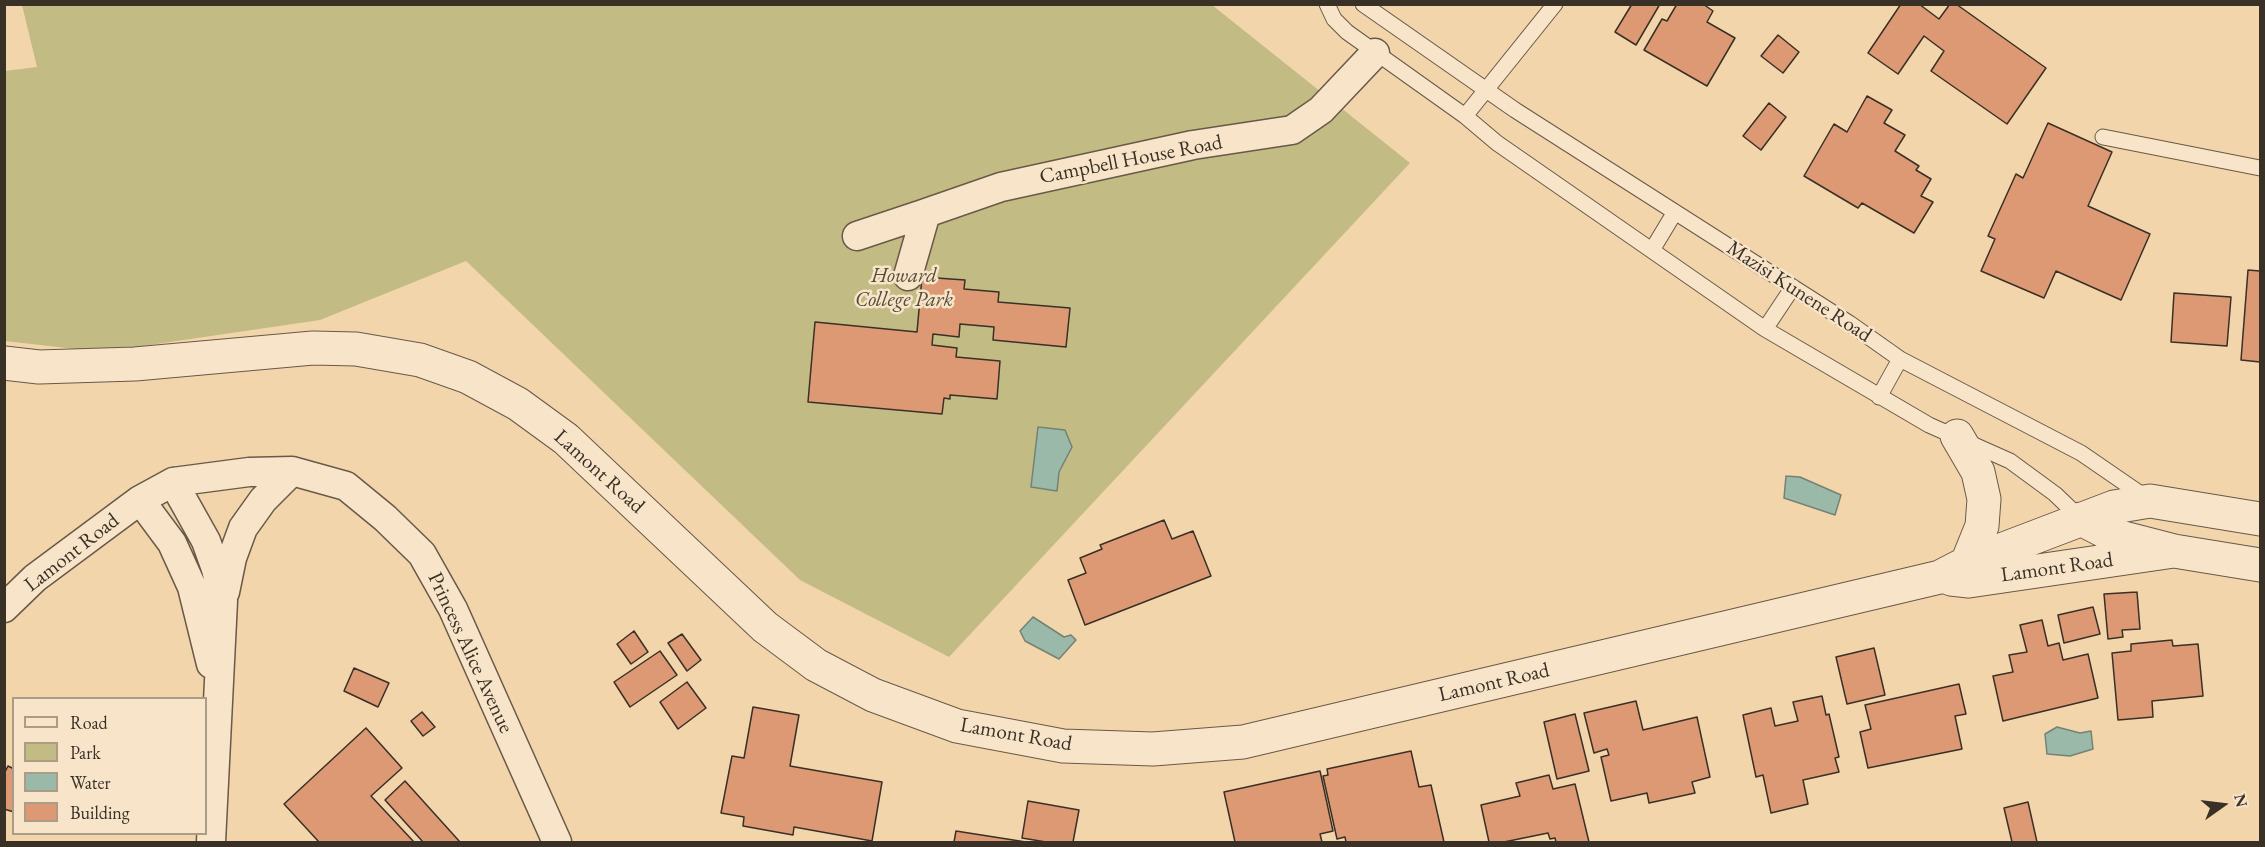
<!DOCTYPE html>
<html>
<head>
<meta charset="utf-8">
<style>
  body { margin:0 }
  #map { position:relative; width:2265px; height:847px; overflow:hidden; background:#f3d5ac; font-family:"EB Garamond",serif }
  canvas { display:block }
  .frame { position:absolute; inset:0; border:6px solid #393026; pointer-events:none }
  .legend { position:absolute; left:12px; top:697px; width:195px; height:138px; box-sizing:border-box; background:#f7e4c9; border:2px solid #ab9c88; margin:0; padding:8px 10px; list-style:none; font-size:18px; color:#393026 }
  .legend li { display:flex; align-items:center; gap:12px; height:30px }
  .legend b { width:30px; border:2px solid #ab9c88 }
  .north { position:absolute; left:2193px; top:775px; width:60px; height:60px; -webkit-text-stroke:4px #f7e4c9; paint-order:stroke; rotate:76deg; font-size:16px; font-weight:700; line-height:24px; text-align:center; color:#393026 }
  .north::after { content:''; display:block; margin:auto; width:21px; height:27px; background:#393026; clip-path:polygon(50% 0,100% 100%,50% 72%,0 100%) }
</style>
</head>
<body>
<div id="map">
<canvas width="2265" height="847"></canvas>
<div class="frame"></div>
<ul class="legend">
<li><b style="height:8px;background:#f7e4c9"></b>Road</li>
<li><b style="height:16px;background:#c2bb84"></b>Park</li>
<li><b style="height:16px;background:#9bb9a9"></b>Water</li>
<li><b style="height:16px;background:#dd9973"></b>Building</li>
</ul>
<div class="north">N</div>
</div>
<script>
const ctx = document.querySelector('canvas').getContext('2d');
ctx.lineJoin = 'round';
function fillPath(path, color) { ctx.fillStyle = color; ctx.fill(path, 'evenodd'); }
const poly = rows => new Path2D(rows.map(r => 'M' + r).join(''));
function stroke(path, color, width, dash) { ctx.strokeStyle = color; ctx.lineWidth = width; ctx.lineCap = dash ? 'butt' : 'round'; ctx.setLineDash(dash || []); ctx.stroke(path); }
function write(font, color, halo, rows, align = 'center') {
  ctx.font = font + ' "EB Garamond",serif'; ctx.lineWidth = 5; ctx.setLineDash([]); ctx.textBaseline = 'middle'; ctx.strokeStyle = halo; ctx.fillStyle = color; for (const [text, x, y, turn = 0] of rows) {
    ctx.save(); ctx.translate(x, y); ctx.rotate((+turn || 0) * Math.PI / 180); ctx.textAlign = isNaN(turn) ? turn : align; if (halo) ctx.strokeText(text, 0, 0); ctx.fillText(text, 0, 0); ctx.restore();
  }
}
fillPath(poly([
  [22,5,1212,5,1410,163,949,657,800,580,466,261,320,320,102,352,5,341,5,71,37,67]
]), '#c2bb84');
const water = poly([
  [1038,427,1065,430,1072,447,1059,472,1057,491,1031,487,1038,427],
  [1786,476,1800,477,1841,495,1835,515,1784,498,1786,476],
  [1033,617,1064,637,1071,635,1076,640,1059,659,1025,641,1020,631,1033,617],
  [2057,727,2080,733,2091,731,2093,749,2070,756,2047,754,2045,734,2057,727]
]);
fillPath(water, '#9bb9a9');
stroke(water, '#748275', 1.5);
const building = poly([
  [1632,4,1660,4,1636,45,1615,32,1632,4],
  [1677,4,1703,4,1713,11,1707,22,1735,38,1707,86,1644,50,1662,19,1667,21,1677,4],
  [1901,4,1919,4,1939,19,1950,4,1956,4,2046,68,2007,124,1931,71,1944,51,1924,36,1898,74,1868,53,1901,4],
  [1778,35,1799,52,1783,73,1761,56,1778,35],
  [1867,96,1892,110,1884,123,1905,135,1895,151,1919,166,1916,170,1931,179,1921,196,1933,202,1914,233,1862,203,1858,208,1804,176,1834,124,1847,132,1867,96],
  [1769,103,1786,117,1761,150,1743,136,1769,103],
  [2048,123,2112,152,2088,206,2150,234,2121,300,2056,271,2044,298,1981,271,1995,239,1988,236,2016,174,2023,178,2048,123],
  [2248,270,2260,271,2260,362,2241,360,2248,270],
  [922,277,965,280,964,289,999,292,998,302,1070,308,1066,347,993,340,994,327,960,324,959,337,933,334,932,345,957,348,956,357,1000,361,997,399,950,395,950,399,944,398,942,414,808,402,815,322,917,332,922,277],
  [2174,293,2231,297,2227,346,2171,342,2174,293],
  [1164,520,1172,539,1193,531,1211,576,1085,625,1068,580,1086,573,1080,558,1102,549,1100,545,1164,520],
  [2137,592,2140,629,2122,630,2123,637,2108,639,2104,594,2137,592],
  [2093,607,2100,634,2064,643,2058,615,2093,607],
  [2042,620,2048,646,2059,643,2063,660,2088,654,2098,698,2003,721,1993,676,2013,672,2009,655,2027,652,2020,625,2042,620],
  [634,631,648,652,631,664,617,644,634,631],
  [682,634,701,660,687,671,668,643,682,634],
  [2172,640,2173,646,2198,644,2203,696,2152,701,2153,717,2118,720,2112,653,2131,651,2131,644,2172,640],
  [1874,648,1885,695,1847,704,1836,657,1874,648],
  [660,651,677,675,630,707,614,682,660,651],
  [354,668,389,683,378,707,344,691,354,668],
  [687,682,706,708,678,729,660,702,687,682],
  [1959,684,1966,714,1955,716,1962,749,1868,768,1860,732,1871,729,1865,705,1959,684],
  [1822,696,1826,715,1829,714,1839,757,1835,758,1839,772,1803,780,1808,804,1771,813,1763,775,1756,777,1743,715,1771,708,1775,726,1798,721,1793,702,1822,696],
  [1636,701,1643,730,1697,717,1710,777,1692,782,1695,793,1649,803,1647,793,1611,801,1601,757,1609,755,1607,749,1594,753,1584,713,1636,701],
  [753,707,799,715,790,766,882,782,872,841,794,827,793,835,743,826,744,817,721,813,732,756,744,758,753,707],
  [422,712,435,727,423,736,411,721,422,712],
  [1575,714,1589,771,1557,779,1544,722,1575,714],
  [366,728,402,768,371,796,414,842,319,842,284,804,366,728],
  [1411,751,1419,787,1431,785,1444,842,1346,842,1345,837,1337,839,1323,776,1328,775,1327,769,1411,751],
  [8,766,14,769,14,812,4,809,4,774,8,766],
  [1320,771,1333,831,1320,834,1322,842,1235,842,1224,792,1320,771],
  [1549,775,1553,789,1575,784,1589,842,1556,842,1555,838,1550,839,1548,833,1504,842,1489,842,1481,805,1520,796,1516,783,1549,775],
  [405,781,460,842,423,842,385,800,405,781],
  [1028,801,1079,810,1073,842,1046,842,1022,838,1028,801],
  [2028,802,2037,842,2012,842,2004,808,2028,802],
  [956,831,1026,842,954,842,956,831]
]);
fillPath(building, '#dd9973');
stroke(building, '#393026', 1.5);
const service = poly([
  [1327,4,1334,19,1347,32,1465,116,1497,143,1765,329,1929,425,2010,461,2055,494,2081,519],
  [1363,4,1515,110,1849,323,1900,359,2081,453,2148,499],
  [1465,116,1555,4],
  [2103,137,2260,168],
  [1652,250,1675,212],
  [1765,329,1793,287],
  [1879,397,1900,359]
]);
const minor = poly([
  [857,236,926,213],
  [908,276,926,213,1001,187,1193,145,1292,130,1321,110,1375,53],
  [173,482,206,541,216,569,223,601,211,842],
  [140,500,172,543,192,587,211,664],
  [225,592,232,558,243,528,263,500,292,471],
  [4,608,35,578,140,500,173,482,249,472,292,471,346,486,385,518,422,554,453,609,557,842]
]);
const tertiary = poly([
  [4,363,39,367,135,364,313,348,356,349,420,360,468,377,518,404,566,439,765,627,816,665,873,695,957,726,1063,746,1153,749,1243,742,1940,577,1967,563,2114,507,2150,501,2260,519],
  [1957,436,1978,472,1984,499,1982,526,1967,563],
  [2081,519,2112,535,2174,551,2260,565],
  [1951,579,1969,581,2174,551]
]);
stroke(service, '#685948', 17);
stroke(minor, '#685948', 31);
stroke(tertiary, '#685948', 35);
stroke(service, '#f7e4c9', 15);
stroke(minor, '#f7e4c9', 28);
stroke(tertiary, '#f7e4c9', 33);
write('21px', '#393026', '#f7e4c9', [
  ["Campbell House Road",1131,160,-11],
  ["Mazisi Kunene Road",1799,292,33],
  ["Lamont Road",599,472,42],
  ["Lamont Road",72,553,-38],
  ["Lamont Road",2057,568,-8],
  ["Princess Alice Avenue",470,653,65],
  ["Lamont Road",1494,683,-13],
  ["Lamont Road",1016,735,10]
]);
write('italic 21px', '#544c39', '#f7e4c9', [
  ["Howard",904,276],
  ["College Park",904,300]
]);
</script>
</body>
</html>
